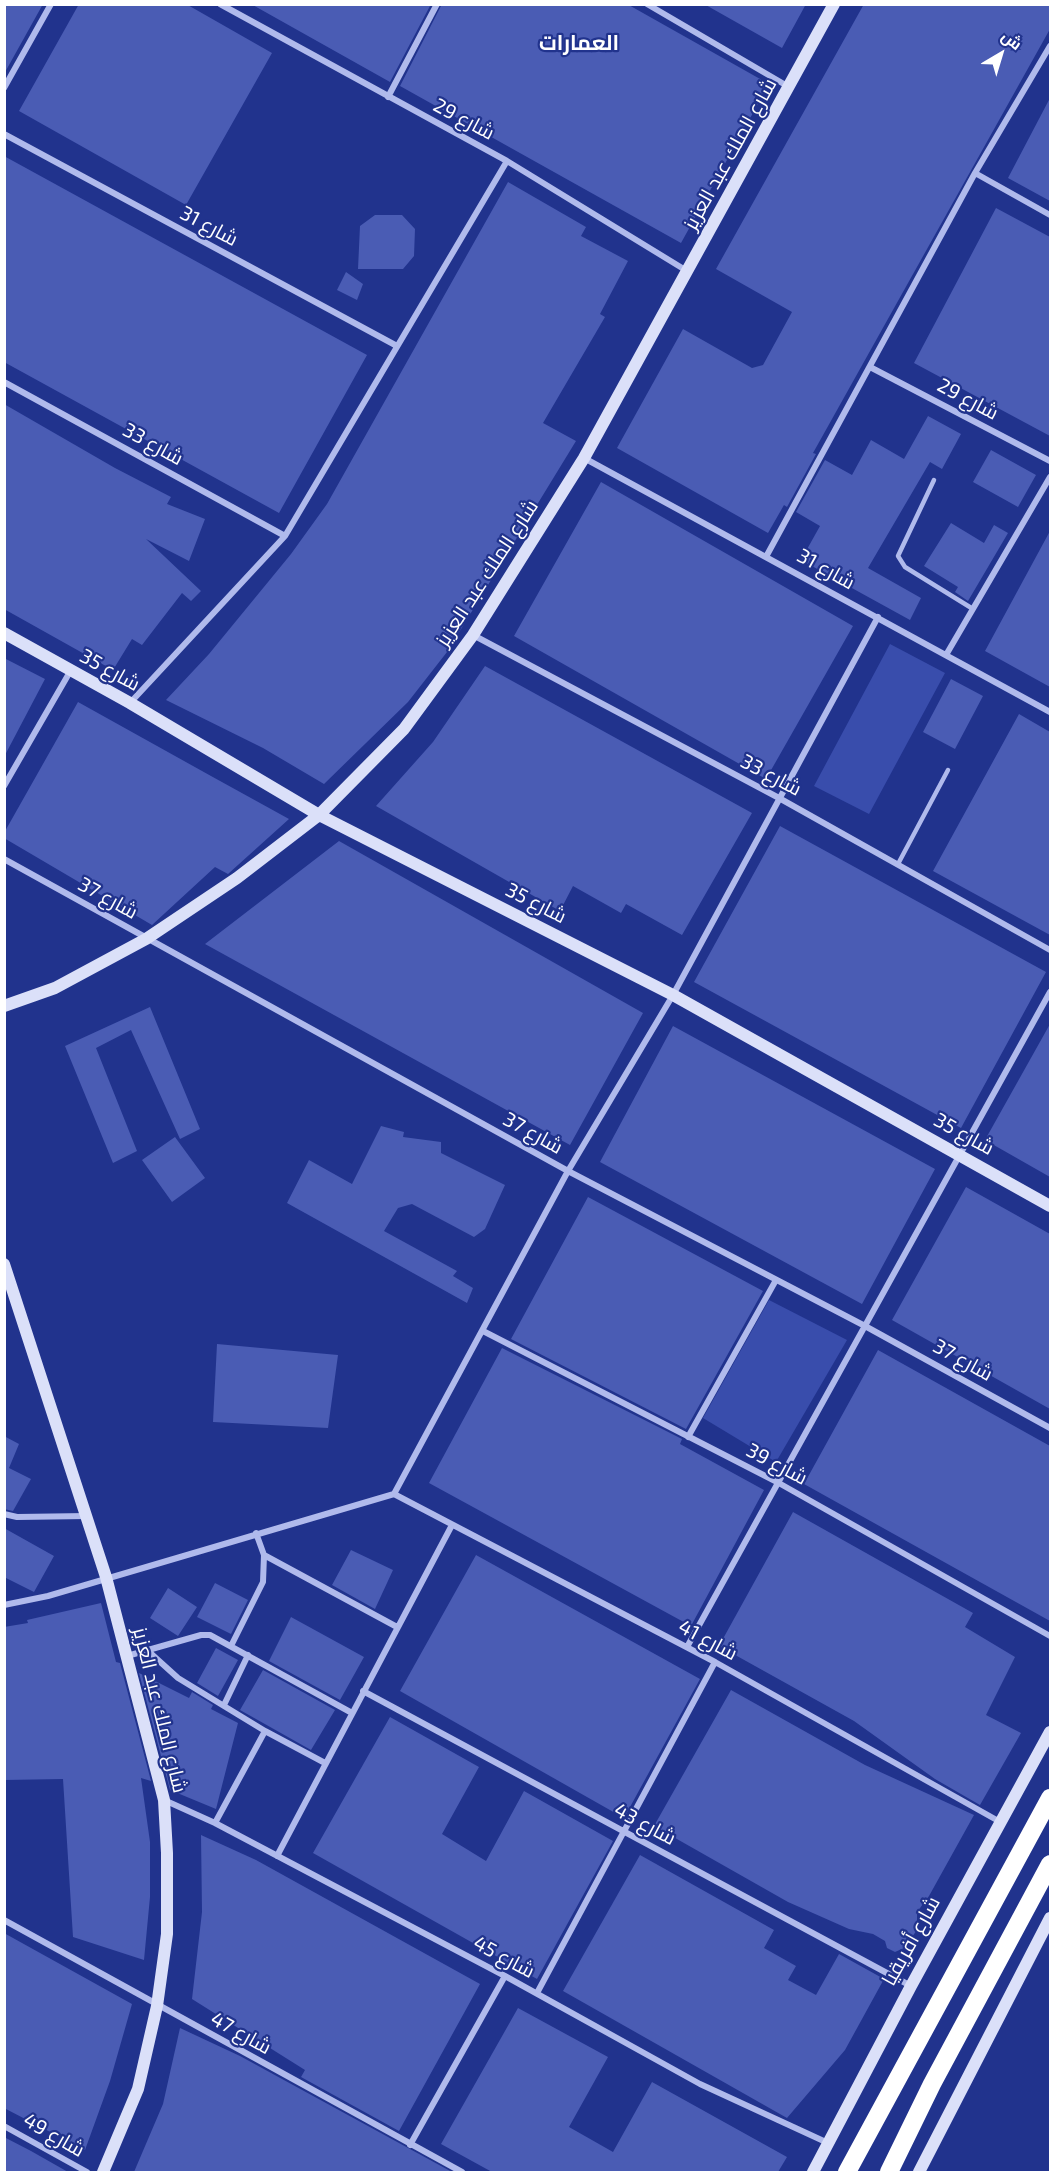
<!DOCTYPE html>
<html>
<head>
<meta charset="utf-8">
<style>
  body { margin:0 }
  #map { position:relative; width:1055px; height:2177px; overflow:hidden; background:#21338d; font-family:"Exo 2",Cairo,sans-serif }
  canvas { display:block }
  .frame { position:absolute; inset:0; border:6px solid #fff; pointer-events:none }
  .north { position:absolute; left:971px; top:24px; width:60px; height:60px; -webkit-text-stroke:4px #21338d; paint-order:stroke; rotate:38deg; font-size:16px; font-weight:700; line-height:24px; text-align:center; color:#fff }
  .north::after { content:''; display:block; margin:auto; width:21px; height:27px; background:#fff; clip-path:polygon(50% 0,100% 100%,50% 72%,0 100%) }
</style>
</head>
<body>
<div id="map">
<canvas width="1055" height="2177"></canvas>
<div class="frame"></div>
<div class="north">ش</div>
</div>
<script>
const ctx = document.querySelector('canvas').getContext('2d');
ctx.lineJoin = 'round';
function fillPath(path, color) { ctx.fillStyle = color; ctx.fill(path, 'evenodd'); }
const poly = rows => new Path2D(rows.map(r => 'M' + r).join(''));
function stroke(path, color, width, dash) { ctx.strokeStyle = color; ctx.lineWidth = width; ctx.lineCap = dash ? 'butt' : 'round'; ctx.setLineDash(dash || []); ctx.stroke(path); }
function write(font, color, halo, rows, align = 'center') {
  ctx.font = font + ' "Exo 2",Cairo,sans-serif'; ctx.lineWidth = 4.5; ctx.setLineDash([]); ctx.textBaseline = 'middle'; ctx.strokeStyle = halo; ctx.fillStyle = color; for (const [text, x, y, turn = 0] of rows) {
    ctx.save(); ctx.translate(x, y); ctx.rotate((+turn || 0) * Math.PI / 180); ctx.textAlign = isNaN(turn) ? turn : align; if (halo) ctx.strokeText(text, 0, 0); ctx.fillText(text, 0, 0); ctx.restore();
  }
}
fillPath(poly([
  [890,644,945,673,869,814,814,786],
  [769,1300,847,1340,776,1462,703,1418]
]), '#394dac');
fillPath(poly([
  [4,4,43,4,4,74],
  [79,4,186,4,272,53,186,205,19,111],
  [251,4,431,4,390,82],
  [442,4,627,4,769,84,681,243,400,86],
  [704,4,806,4,782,48],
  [864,4,1050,4,1050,29,813,453,816,454,787,507,784,505,768,533,617,448,683,329,752,368,763,365,792,312,716,269],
  [1050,98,1050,201,1008,178],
  [4,156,367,355,279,513,4,362],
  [508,182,586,227,581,236,628,261,600,314,605,317,543,423,576,441,447,652,408,702,324,784,263,748,166,700,209,654,291,554,327,504],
  [996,208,1050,237,1050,436,914,363],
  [375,215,402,215,415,229,414,256,403,269,358,269,360,226],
  [346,272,363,284,357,300,337,290],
  [4,404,115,468,171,497,167,504,205,519,189,561,146,539,201,591,191,601,182,593,142,645,132,639,113,670,4,609],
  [928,416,961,434,942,469,930,462,868,568,921,598,910,620,801,560,820,526,796,512,825,460,852,475,871,440,904,459],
  [991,450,1036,475,1018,507,973,482],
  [601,482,853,626,766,779,514,636],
  [951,523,984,543,994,525,1008,533,968,601,955,592,958,587,924,566],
  [1050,531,1050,687,985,651],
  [4,658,45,679,4,757],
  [485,666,752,813,682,935,626,904,621,913,573,886,560,911,376,806,433,742],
  [951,679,983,696,955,749,923,732],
  [78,702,211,776,289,819,228,874,215,867,152,925,4,838,4,833],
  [1019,714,1050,732,1050,935,933,871],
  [780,826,1046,972,961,1128,694,982],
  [339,841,643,1013,570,1145,205,944],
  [150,1007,200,1129,180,1139,131,1030,96,1048,137,1151,113,1163,65,1046],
  [1050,1024,1050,1177,985,1140],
  [673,1026,935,1169,862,1304,600,1162],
  [381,1126,404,1132,403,1137,441,1142,441,1153,505,1185,485,1229,474,1237,412,1204,398,1208,384,1231,457,1271,453,1276,473,1288,467,1303,287,1203,309,1160,352,1184],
  [175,1137,205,1178,172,1202,142,1160],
  [966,1187,1050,1234,1050,1409,892,1320],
  [588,1197,763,1291,686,1429,511,1339],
  [217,1344,338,1355,328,1428,213,1422],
  [502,1348,682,1439,680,1444,764,1490,691,1626,429,1483],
  [878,1350,1050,1446,1050,1621,804,1484],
  [4,1436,19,1444,9,1468,31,1479,13,1511,4,1509],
  [793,1512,973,1613,965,1627,1015,1657,986,1715,1021,1733,980,1805,935,1779,854,1721,719,1646],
  [4,1528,54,1556,34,1592,4,1577],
  [351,1550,393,1570,375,1609,332,1585],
  [476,1555,700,1679,624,1818,400,1691],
  [215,1583,248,1600,231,1634,197,1617],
  [168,1588,197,1607,178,1636,150,1618],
  [101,1603,116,1662,120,1663,151,1781,141,1778,150,1842,150,1897,144,1960,73,1937,63,1779,4,1780,4,1627,28,1623,27,1620],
  [291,1617,364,1657,340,1700,269,1661],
  [216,1648,238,1660,218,1696,197,1683],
  [263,1670,335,1710,311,1750,240,1710],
  [139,1673,189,1698,192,1692,213,1705,211,1709,238,1723,216,1809,170,1790],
  [731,1690,865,1765,974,1815,929,1896,917,1912,917,1930,904,1948,895,1952,887,1948,885,1941,873,1934,849,1929,788,1902,654,1826],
  [390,1717,479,1767,442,1834,486,1861,524,1791,613,1841,537,1979,313,1853],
  [201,1835,256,1860,480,1984,399,2131,301,2077,305,2070,192,1999,202,1912],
  [640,1855,774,1930,764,1948,796,1966,788,1980,816,1995,839,1954,884,1979,845,2050,787,2118,563,1991],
  [4,1933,132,2004,110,2081,85,2150,4,2108],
  [518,2008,608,2057,569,2127,613,2152,652,2082,787,2157,778,2172,492,2172,441,2144],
  [180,2028,240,2056,452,2172,134,2172,163,2104],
  [4,2137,31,2151,68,2172,4,2172]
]), '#4a5cb4');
stroke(poly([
  [934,480,898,556,905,567,973,609],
  [898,864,948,770]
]), '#b0baec', 4.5);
stroke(poly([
  [220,4,507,161,687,271],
  [647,4,789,87],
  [4,88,51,4],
  [388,97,437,4],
  [4,134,397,346],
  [975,173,1050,215],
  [870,367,1050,461],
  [4,382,285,536],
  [584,458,1050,712],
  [767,555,975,173,1050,46],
  [473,635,779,798,1050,950],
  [946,655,1050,477],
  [130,703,285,536,507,161],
  [4,786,71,670],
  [4,859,568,1171,865,1326,1050,1428],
  [483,1331,777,1482,1050,1636],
  [688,1437,776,1280],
  [394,1494,715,1662,1002,1823],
  [4,1514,17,1517,87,1516],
  [264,1555,397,1627],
  [4,1605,48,1596,394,1494,568,1171,673,995,878,617],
  [231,1646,263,1582,264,1555,256,1533],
  [687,1647,1050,992],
  [147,1650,178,1678,265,1731,325,1763],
  [127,1656,201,1635,210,1635,352,1713],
  [363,1691,911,1986],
  [224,1705,248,1655],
  [164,1800,215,1823,505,1976,700,2084,828,2143],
  [215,1823,265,1731],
  [277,1856,452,1525],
  [4,1920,462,2172],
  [537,1993,715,1662],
  [4,2126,87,2172],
  [410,2145,505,1976]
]), '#b0baec', 6);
stroke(poly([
  [4,633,130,703,319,815,673,995,1050,1206],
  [4,1006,55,988,146,939,237,878,319,815,404,729,473,635,584,458,834,4],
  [4,1264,106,1577,164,1800,167,1853,167,1934,157,2006,138,2089,103,2172],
  [813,2172,911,1986,1050,1732],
  [919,2172,1050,1918]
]), '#dbe0f9', 12);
stroke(poly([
  [847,2172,1050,1798],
  [889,2172,932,2084,1050,1864]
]), '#fff', 18);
write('20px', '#fff', '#21338d', [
  ["شارع 29",464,119,28],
  ["شارع الملك عبد العزيز",730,154,-61],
  ["شارع 31",209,226,28],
  ["شارع 29",968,399,28],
  ["شارع 33",153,444,29],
  ["شارع 31",826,569,29],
  ["شارع الملك عبد العزيز",487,573,-57],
  ["شارع 35",110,670,29],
  ["شارع 33",771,775,28],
  ["شارع 37",108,898,29],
  ["شارع 35",536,903,27],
  ["شارع 37",533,1133,29],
  ["شارع 35",964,1134,29],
  ["شارع 37",963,1360,29],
  ["شارع 39",777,1464,28],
  ["شارع 41",708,1640,28],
  ["شارع الملك عبد العزيز",160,1710,76],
  ["شارع 43",645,1824,28],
  ["شارع أفريقيا",911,1941,-61],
  ["شارع 45",504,1957,28],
  ["شارع 47",241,2033,29],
  ["شارع 49",54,2135,30]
]);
write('bold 21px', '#fff', '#21338d', [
  ["العمارات",579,43]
]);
</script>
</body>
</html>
